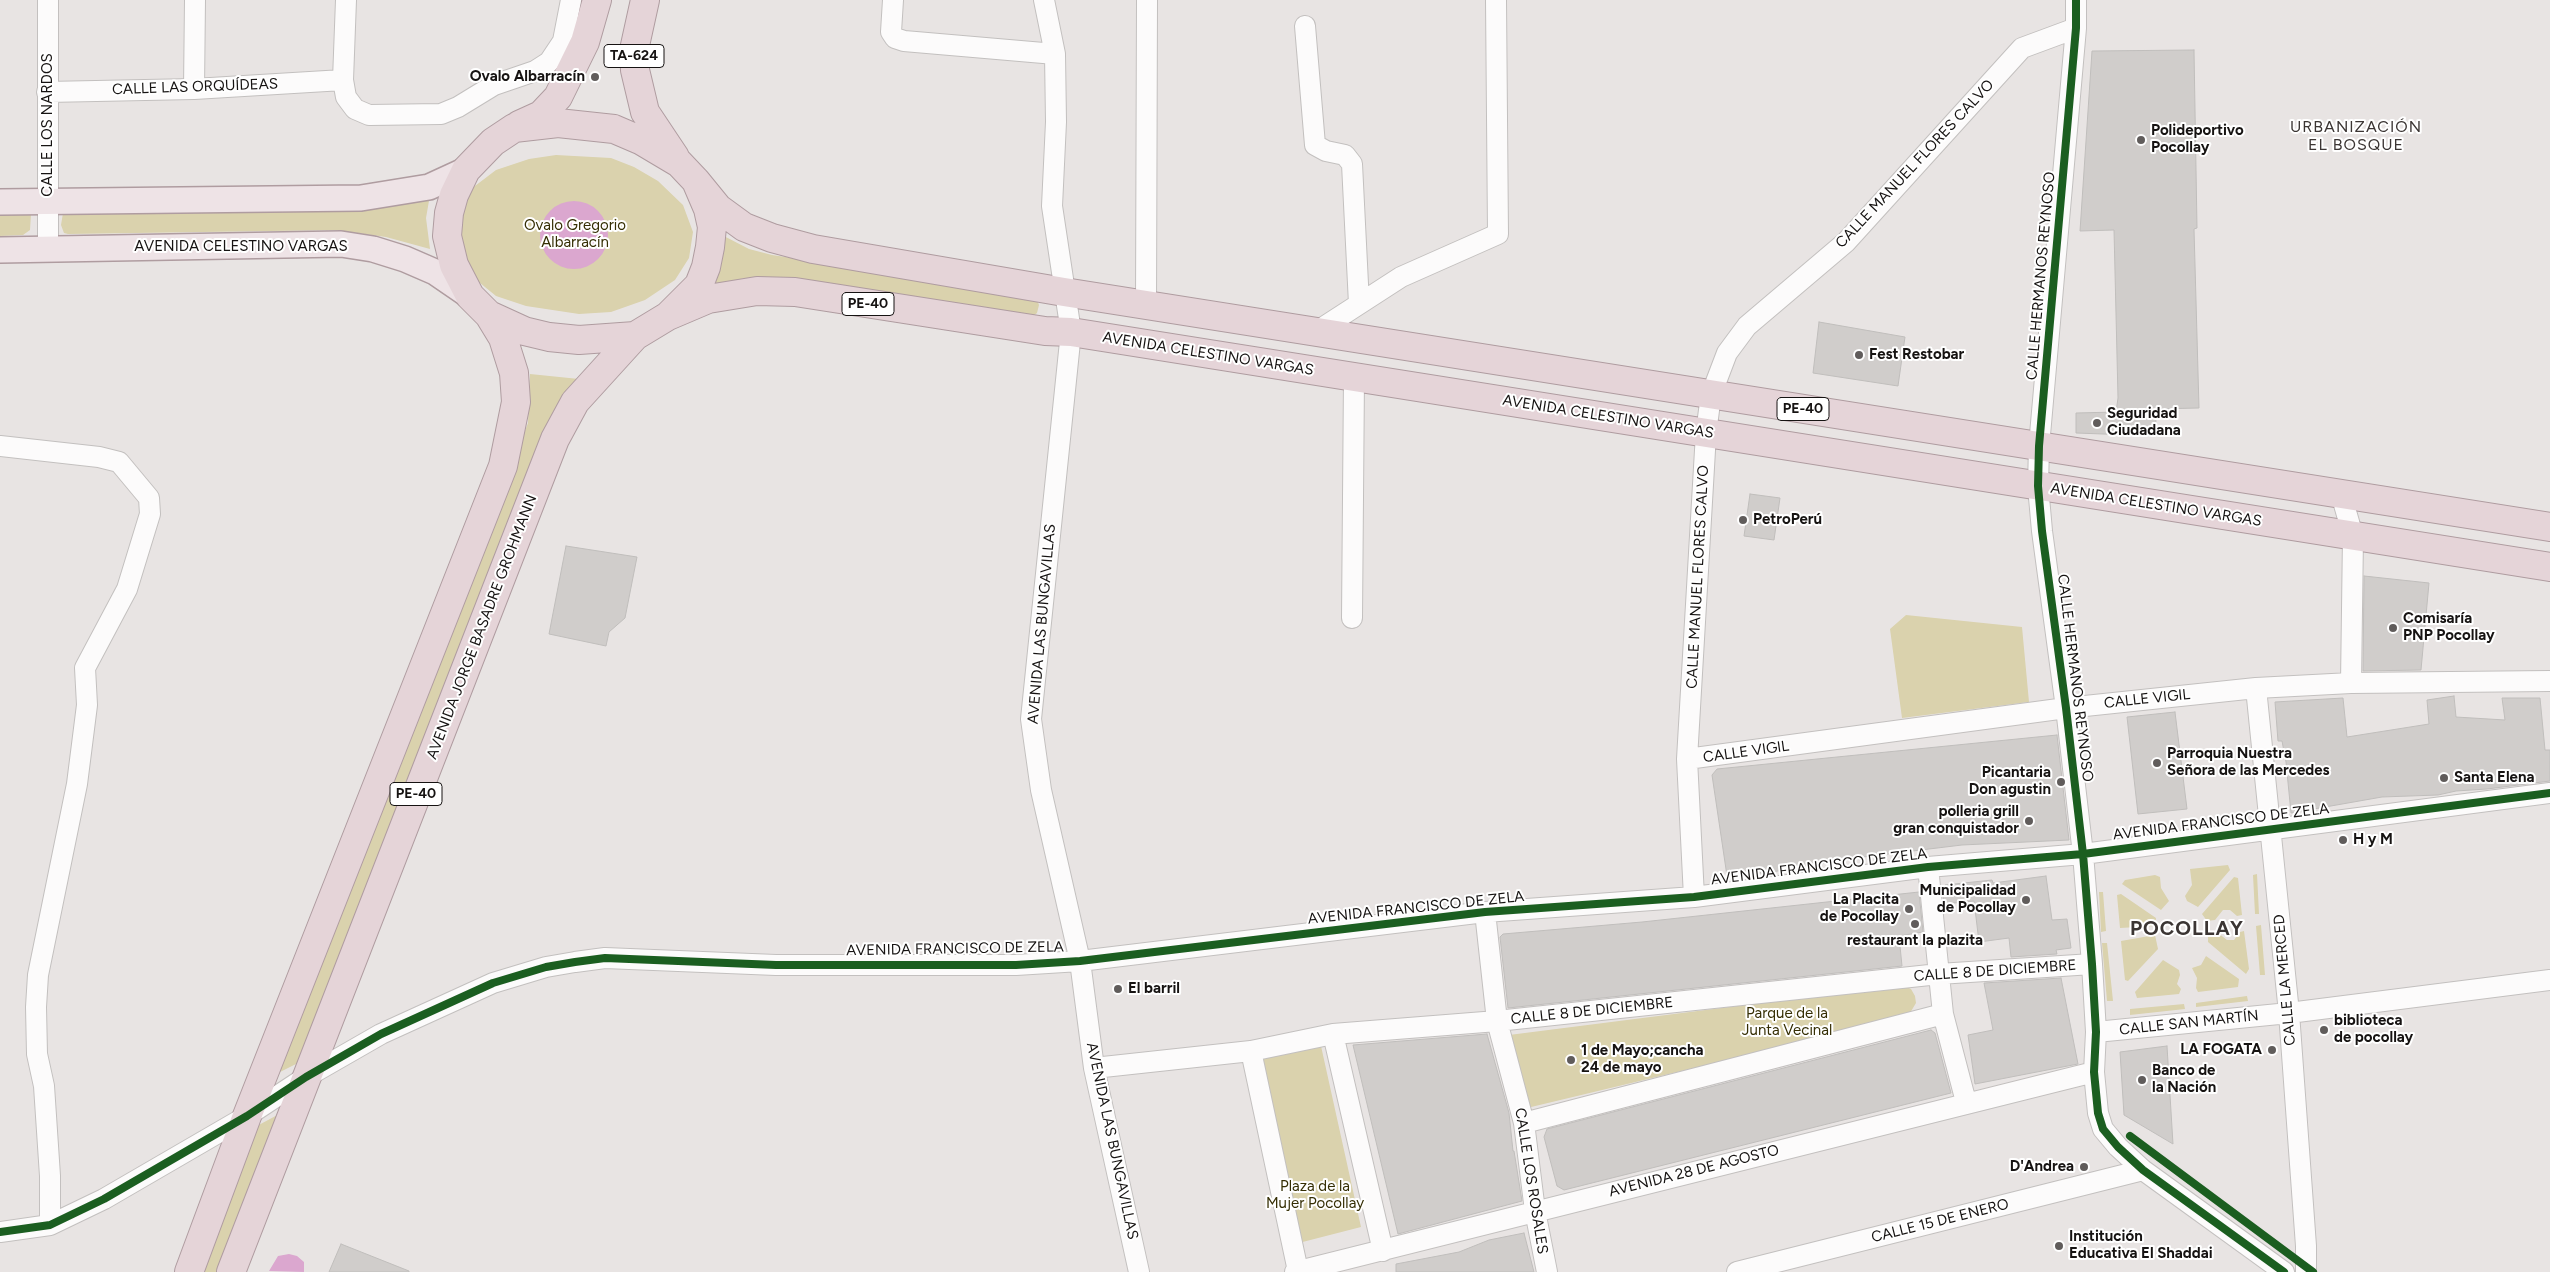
<!DOCTYPE html>
<html>
<head>
<meta charset="utf-8">
<style>
  body { margin:0 }
  canvas { display:block; background:#e8e4e3 }
</style>
</head>
<body>
<canvas width="2550" height="1272"></canvas>
<script>
const ctx = document.querySelector('canvas').getContext('2d');
ctx.lineJoin = 'round';
function fillPath(path, color) { ctx.fillStyle = color; ctx.fill(path, 'evenodd'); }
const poly = rows => new Path2D(rows.map(r => 'M' + r).join(''));
function stroke(path, color, width, dash) { ctx.strokeStyle = color; ctx.lineWidth = width; ctx.lineCap = dash ? 'butt' : 'round'; ctx.setLineDash(dash || []); ctx.stroke(path); }
function write(font, color, halo, rows, align = 'center') {
  ctx.font = font + ' Figtree,sans-serif'; ctx.lineWidth = 4; ctx.setLineDash([]); ctx.textBaseline = 'middle'; ctx.strokeStyle = halo; ctx.fillStyle = color; for (const [text, x, y, turn = 0] of rows) {
    ctx.save(); ctx.translate(x, y); ctx.rotate((+turn || 0) * Math.PI / 180); ctx.textAlign = isNaN(turn) ? turn : align; if (halo) ctx.strokeText(text, 0, 0); ctx.fillText(text, 0, 0); ctx.restore();
  }
}
fillPath(poly([
  [556,155,611,158,634,167,658,181,683,205,693,232,689,258,675,280,645,300,611,312,579,314,526,306,496,296,469,274,457,247,462,204,471,189,496,170,529,159],
  [430,195,426,218,430,249,386,237,337,230,68,234,64,233,61,225,63,213],
  [0,210,29,211,31,214,30,230,23,235,0,236],
  [720,234,749,249,772,255,1028,293,1036,297,1039,305,1037,313,1029,319,775,280,745,278,712,286],
  [530,374,579,379,300,1062,274,1075,528,423],
  [1906,615,2022,627,2029,702,1902,718,1890,629],
  [2228,865,2230,870,2198,907,2187,901,2185,896,2192,885,2190,869],
  [2257,874,2259,914,2255,914,2253,875],
  [2155,875,2160,877,2161,888,2169,901,2161,910,2122,884,2125,880],
  [2234,877,2238,878,2242,915,2237,916,2230,910,2223,910,2215,920,2207,921,2202,914],
  [2099,892,2103,892,2106,931,2101,932],
  [2121,894,2156,918,2155,926,2120,928,2117,895],
  [2261,925,2265,975,2260,975,2256,926],
  [2244,931,2249,969,2246,974,2208,942,2208,934,2218,933,2227,940,2234,940,2240,932],
  [2155,935,2158,949,2128,981,2125,980,2121,941],
  [2102,943,2107,943,2113,1001,2107,1001],
  [2206,956,2239,979,2238,987,2198,992,2196,988,2197,978,2192,968,2201,965],
  [2163,960,2179,970,2180,975,2177,984,2181,989,2179,994,2137,998,2135,992],
  [1902,985,1911,989,1915,996,1916,1003,1910,1013,1769,1050,1527,1108,1509,1035],
  [2247,996,2248,1001,2196,1007,2196,1003],
  [2184,1004,2185,1009,2130,1015,2130,1009],
  [1321,1046,1361,1227,1287,1246,1245,1055],
  [283,1112,221,1272,199,1272,255,1127]
]), '#dad2ad');
fillPath(poly([
  '540 235a34 34 0 1 1 68 0a34 34 0 1 1-68 0Z',
  [289,1254,297,1256,304,1262,304,1272,269,1271,278,1256]
]), '#dba7cf');
const building = poly([
  [2194,50,2197,228,2194,229,2199,408,2155,409,2157,436,2076,433,2076,413,2116,412,2118,398,2114,230,2080,231,2092,51,2194,50],
  [1819,322,1905,337,1898,386,1813,373,1819,322],
  [1750,494,1780,498,1774,540,1744,536,1750,494],
  [566,546,637,557,625,618,609,632,606,646,549,634,566,546],
  [2364,576,2429,583,2421,670,2363,671,2364,576],
  [2454,696,2456,717,2505,720,2502,698,2540,698,2545,750,2550,750,2550,781,2487,789,2456,791,2438,795,2382,797,2291,813,2286,762,2282,741,2278,741,2275,702,2343,698,2347,737,2429,724,2427,700,2454,696],
  [2175,712,2187,809,2138,814,2127,717,2175,712],
  [2057,735,2069,840,1962,845,1847,859,1772,872,1727,876,1712,775,1717,769,2057,735],
  [2046,876,2052,920,2067,919,2071,948,2056,950,2057,954,2011,957,2009,938,1979,942,1974,901,1944,904,1942,889,1945,888,1945,885,1992,880,1993,883,2046,876],
  [1919,892,1923,932,1899,936,1902,966,1508,1008,1500,937,1503,934,1642,922,1919,892],
  [2061,978,2078,1064,1975,1084,1968,1035,1993,1030,1984,983,2061,978],
  [1931,1030,1935,1033,1951,1093,1564,1190,1557,1186,1544,1137,1547,1129,1931,1030],
  [1487,1034,1509,1113,1513,1151,1514,1151,1522,1201,1398,1234,1353,1045,1487,1034],
  [2167,1046,2173,1144,2124,1115,2120,1052,2167,1046],
  [1524,1233,1534,1272,1396,1272,1396,1264,1459,1252,1489,1240,1524,1233],
  [341,1244,409,1271,409,1272,329,1272,341,1244]
]);
fillPath(building, '#d0cdcb');
stroke(building, '#c0bebc', 1);
const minor = poly([
  [346,0,343,80,346,97,355,109,369,115,441,114,458,107,494,85,535,71,549,62,563,41,571,0],
  [893,0,891,32,895,38,904,41,1055,54],
  [1044,0,1055,54,1056,122,1052,206,1071,332,1031,719,1041,790,1080,961,1094,1068,1139,1272],
  [2076,0,2076,28,2039,446,2038,486,2042,531,2066,708,2083,854,2092,964,2096,1032,2094,1072,2098,1113,2103,1129,2118,1147,2143,1170,2284,1272],
  [1305,26,1315,145,1326,151,1345,155,1352,164,1359,304],
  [194,89,195,0],
  [47,92,194,89,343,80],
  [48,249,48,0],
  [1146,305,1147,0],
  [1316,332,1401,277,1498,234,1496,0],
  [0,446,99,457,119,462,149,498,150,514,127,589,85,668,87,705,77,784,38,975,36,1007,37,1054,44,1086,50,1176,50,1225],
  [2341,494,2353,536,2351,683],
  [1352,618,1354,377],
  [2256,688,2289,1013,2306,1246,2306,1272],
  [1687,759,2066,708,2256,688,2351,683,2550,681],
  [1928,867,1943,1014,1966,1102],
  [1694,897,1687,759,1706,433,1711,395,1727,353,1747,326,1846,242,2022,48,2076,28],
  [1485,912,1497,1021,1524,1123,1535,1211,1547,1272],
  [2096,1032,2289,1013,2550,980],
  [1333,1034,1383,1251],
  [1251,1051,1298,1271],
  [1094,1068,1251,1051,1333,1034,1497,1021,1939,974,2092,964],
  [1524,1123,1943,1014],
  [0,1232,50,1225,104,1199,247,1116,306,1077,381,1034,493,983,546,967,575,962,605,958,776,965,1016,965,1080,961,1485,912,1694,897,1928,867,2083,854,2550,793],
  [1295,1272,2094,1072],
  [1737,1272,2143,1170]
]);
const major = poly([
  [0,202,361,198,429,187,466,170],
  [0,250,341,244,373,249,405,259,435,272,470,296]
]);
const highway = poly([
  [645,0,634,50,635,70,645,112,675,157],
  [558,123,614,129,642,141,679,163,696,181,708,209,712,227,710,247,706,267,699,285,668,316,635,336,579,340,549,337,524,331,489,315,470,296,454,265,447,236,449,213,454,195,466,170,493,142,514,128,558,123],
  [519,125,541,115,558,97,585,42,597,0],
  [696,181,718,208,744,227,772,238,813,249,1064,292,2550,527],
  [668,316,708,299,757,291,795,292,1045,331,1071,332,2550,567],
  [189,1272,247,1116,503,466,516,402,514,373,503,338,489,315],
  [231,1272,555,439,575,402,635,336]
]);
stroke(minor, '#c3c0bf', 22);
stroke(major, '#af9ca0', 28);
stroke(highway, '#af9ca0', 30);
stroke(minor, '#fcfbfb', 20);
stroke(major, '#eee3e6', 25);
stroke(highway, '#e5d4d8', 28);
stroke(poly([
  [2076,0,2076,28,2039,446,2038,486,2042,531,2066,708,2083,854,2092,964,2096,1032,2094,1072,2098,1113,2103,1129,2118,1147,2143,1170,2284,1272],
  [2130,1136,2313,1272],
  [0,1232,50,1225,104,1199,247,1116,306,1077,381,1034,493,983,546,967,575,962,605,958,776,965,1016,965,1080,961,1485,912,1694,897,1928,867,2083,854,2550,793]
]), '#1b5e20', 8);
for (const [x, y, r, color] of [
  [595,77,5,"#605c5b"],
  [2141,140,5,"#605c5b"],
  [1859,355,5,"#605c5b"],
  [2097,423,5,"#605c5b"],
  [1743,520,5,"#605c5b"],
  [2393,628,5,"#605c5b"],
  [2157,763,5,"#605c5b"],
  [2444,778,5,"#605c5b"],
  [2061,782,5,"#605c5b"],
  [2029,821,5,"#605c5b"],
  [2343,840,5,"#605c5b"],
  [2026,900,5,"#605c5b"],
  [1909,909,5,"#605c5b"],
  [1915,924,5,"#605c5b"],
  [1118,989,5,"#605c5b"],
  [2324,1030,5,"#605c5b"],
  [2272,1050,5,"#605c5b"],
  [1571,1060,5,"#605c5b"],
  [2142,1080,5,"#605c5b"],
  [2084,1167,5,"#605c5b"],
  [2059,1246,5,"#605c5b"]
]) { const dot = new Path2D(); dot.arc(x, y, r, 0, 2 * Math.PI); ctx.fillStyle = color; ctx.fill(dot); stroke(dot, '#fff', 2); }
for (const [x, y, w] of [
  [634,56,60],
  [868,304,52],
  [1803,409,52],
  [416,794,52]
]) { const box = new Path2D(); box.roundRect(x - w / 2, y - 11.5, w, 23, 4); ctx.fillStyle = '#fff'; ctx.fill(box); stroke(box, '#161312', 1); }
write('bold 14px', '#161312', null, [
  ["TA-624",634,56],
  ["PE-40",868,304],
  ["PE-40",1803,409],
  ["PE-40",416,794]
]);
write('bold 15px', '#161312', '#fff', [
  ["Ovalo Albarracín",585,77,"right"],
  ["Polideportivo",2151,131],
  ["Pocollay",2151,148],
  ["Fest Restobar",1869,355],
  ["Seguridad",2107,414],
  ["Ciudadana",2107,431],
  ["PetroPerú",1753,520],
  ["Comisaría",2403,619],
  ["PNP Pocollay",2403,636],
  ["Parroquia Nuestra",2167,754],
  ["Señora de las Mercedes",2167,771],
  ["Picantaria",2051,773,"right"],
  ["Don agustin",2051,790,"right"],
  ["Santa Elena",2454,778],
  ["polleria grill",2019,812,"right"],
  ["gran conquistador",2019,829,"right"],
  ["H y M",2353,840],
  ["Municipalidad",2016,891,"right"],
  ["de Pocollay",2016,908,"right"],
  ["La Placita",1899,900,"right"],
  ["de Pocollay",1899,917,"right"],
  ["restaurant la plazita",1915,941,"center"],
  ["El barril",1128,989],
  ["biblioteca",2334,1021],
  ["de pocollay",2334,1038],
  ["LA FOGATA",2262,1050,"right"],
  ["1 de Mayo;cancha",1581,1051],
  ["24 de mayo",1581,1068],
  ["Banco de",2152,1071],
  ["la Nación",2152,1088],
  ["D'Andrea",2074,1167,"right"],
  ["Institución",2069,1237],
  ["Educativa El Shaddai",2069,1254]
], 'left');
write('15px', '#161312', '#fff', [
  ["CALLE LAS ORQUÍDEAS",195,87,-2],
  ["CALLE LOS NARDOS",48,125,-90],
  ["CALLE MANUEL FLORES CALVO",1915,164,-47],
  ["AVENIDA CELESTINO VARGAS",241,247],
  ["CALLE HERMANOS REYNOSO",2041,276,-85],
  ["AVENIDA CELESTINO VARGAS",1208,354,9],
  ["AVENIDA CELESTINO VARGAS",1608,417,9],
  ["AVENIDA CELESTINO VARGAS",2156,505,9],
  ["CALLE MANUEL FLORES CALVO",1698,577,-87],
  ["AVENIDA LAS BUNGAVILLAS",1042,624,-85],
  ["AVENIDA JORGE BASADRE GROHMANN",482,627,-69],
  ["CALLE HERMANOS REYNOSO",2075,678,83],
  ["CALLE VIGIL",2147,699,-6],
  ["CALLE VIGIL",1746,752,-8],
  ["AVENIDA FRANCISCO DE ZELA",2221,822,-7],
  ["AVENIDA FRANCISCO DE ZELA",1819,867,-7],
  ["AVENIDA FRANCISCO DE ZELA",1416,908,-6],
  ["AVENIDA FRANCISCO DE ZELA",955,949,-1],
  ["CALLE 8 DE DICIEMBRE",1995,971,-4],
  ["CALLE LA MERCED",2285,980,-95],
  ["CALLE 8 DE DICIEMBRE",1592,1011,-6],
  ["CALLE SAN MARTÍN",2189,1023,-6],
  ["AVENIDA LAS BUNGAVILLAS",1112,1141,78],
  ["AVENIDA 28 DE AGOSTO",1694,1171,-14],
  ["CALLE LOS ROSALES",1531,1181,81],
  ["CALLE 15 DE ENERO",1940,1221,-14]
]);
write('15px', '#352e04', '#fff', [
  ["Ovalo Gregorio",575,226],
  ["Albarracín",575,243],
  ["Parque de la",1787,1014],
  ["Junta Vecinal",1787,1031],
  ["Plaza de la",1315,1187],
  ["Mujer Pocollay",1315,1204]
]);
ctx.letterSpacing = '1px';
write('16px', '#3b3533', '#fff', [
  ["URBANIZACIÓN",2356,127],
  ["EL BOSQUE",2356,145]
]);
ctx.letterSpacing = '0px';
ctx.letterSpacing = '1px';
write('bold 20px', '#3b3533', '#fff', [
  ["POCOLLAY",2187,929]
]);
ctx.letterSpacing = '0px';
</script>
</body>
</html>
